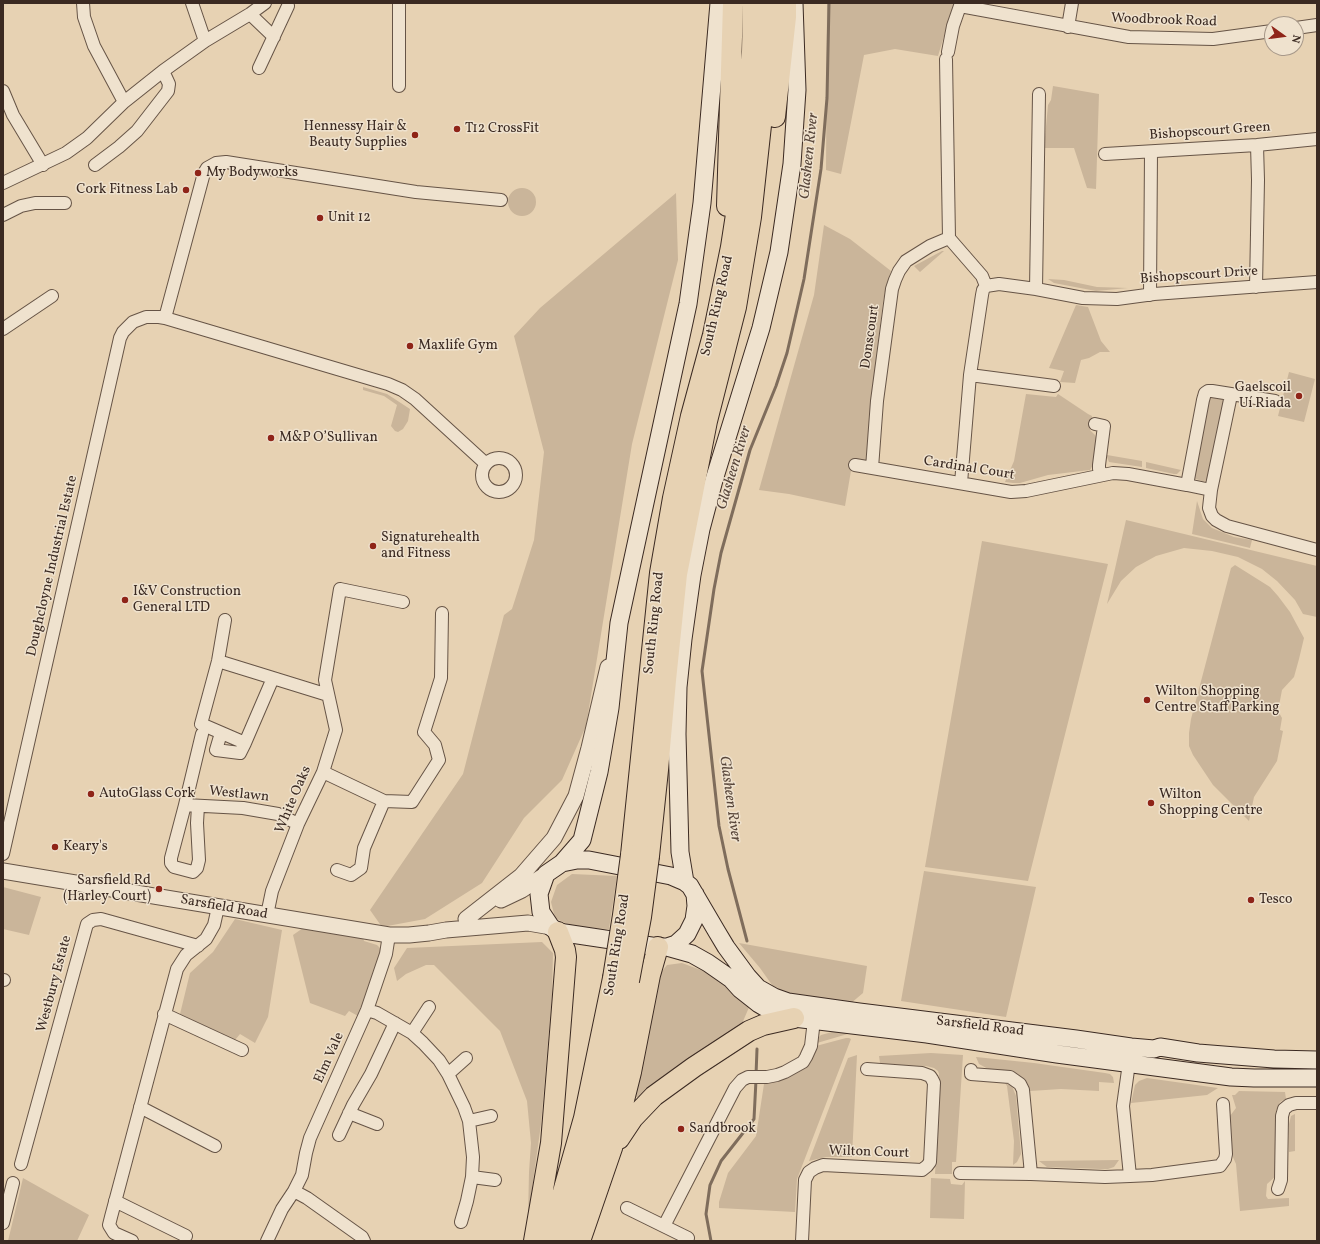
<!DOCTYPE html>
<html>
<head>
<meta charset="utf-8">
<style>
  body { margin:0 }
  #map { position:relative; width:1320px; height:1244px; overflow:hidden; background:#e7d2b3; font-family:Vollkorn,serif }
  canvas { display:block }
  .frame { position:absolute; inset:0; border:4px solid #3b2a22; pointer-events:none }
  .north { position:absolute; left:1264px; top:16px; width:40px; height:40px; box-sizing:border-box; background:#efe2ce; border:1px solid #a79889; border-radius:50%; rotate:104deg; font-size:11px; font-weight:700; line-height:16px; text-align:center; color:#3b2a22 }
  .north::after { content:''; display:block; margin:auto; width:14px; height:18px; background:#8f2418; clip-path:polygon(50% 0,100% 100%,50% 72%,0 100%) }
</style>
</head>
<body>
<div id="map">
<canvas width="1320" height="1244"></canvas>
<div class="frame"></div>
<div class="north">N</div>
</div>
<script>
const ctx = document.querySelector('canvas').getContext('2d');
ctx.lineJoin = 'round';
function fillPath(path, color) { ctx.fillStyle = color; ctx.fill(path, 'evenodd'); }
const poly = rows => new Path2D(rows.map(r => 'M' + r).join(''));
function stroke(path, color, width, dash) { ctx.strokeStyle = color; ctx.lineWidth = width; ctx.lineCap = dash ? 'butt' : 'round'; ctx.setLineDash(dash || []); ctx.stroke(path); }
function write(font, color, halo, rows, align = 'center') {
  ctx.font = font + ' Vollkorn,serif'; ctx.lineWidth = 3; ctx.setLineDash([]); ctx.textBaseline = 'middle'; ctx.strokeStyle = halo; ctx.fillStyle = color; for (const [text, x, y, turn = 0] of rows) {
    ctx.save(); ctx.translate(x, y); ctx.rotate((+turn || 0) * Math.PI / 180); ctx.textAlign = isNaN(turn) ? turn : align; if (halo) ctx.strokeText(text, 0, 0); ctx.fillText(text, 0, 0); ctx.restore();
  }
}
fillPath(poly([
  [827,3,954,3,938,56,895,49,864,55,841,174,826,170],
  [1053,86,1099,94,1096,189,1087,188,1074,148,1044,148,1048,105,1051,100],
  '508 202a14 14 0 1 1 28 0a14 14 0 1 1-28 0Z',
  [676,193,678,260,632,444,586,726,562,780,524,818,482,883,425,919,382,927,370,910,463,774,504,615,512,609,534,540,544,452,514,336,540,308],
  [824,225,850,239,891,271,886,286,883,302,874,376,869,424,868,462,853,459,845,506,789,494,759,490,814,295],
  [942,251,944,251,920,272,914,266],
  [1048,279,1064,280,1097,287,1128,288,1096,291,1054,283],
  [1076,305,1088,307,1101,341,1110,352,1100,352,1089,358,1081,360,1075,383,1060,382,1064,371,1049,368],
  [1289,372,1315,379,1304,422,1278,416],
  [363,387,387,394,410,409,408,421,403,429,398,432,395,431,391,426,397,405,384,396,363,390],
  [1026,394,1056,397,1058,394,1088,414,1092,416,1090,430,1095,435,1097,440,1093,465,1090,470,1048,475,1020,483,1013,483,1005,482,1014,461],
  [1213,397,1222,399,1225,402,1208,478,1205,481,1202,481,1193,478,1209,398],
  [1107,455,1142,461,1142,467,1109,462,1107,457],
  [1146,462,1181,470,1177,474,1174,474,1146,468],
  [1197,501,1203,519,1212,528,1234,537,1252,540,1250,548,1192,534],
  [1126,520,1317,566,1317,617,1303,614,1295,600,1277,581,1262,569,1238,557,1212,551,1184,548,1156,556,1136,567,1121,581,1107,604],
  [982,541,1108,564,1028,881,925,867],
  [1235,565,1270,587,1278,596,1290,612,1304,638,1299,659,1294,677,1282,690,1278,711,1282,718,1280,730,1283,731,1277,761,1254,797,1249,821,1213,785,1193,755,1189,746,1189,733,1191,719,1231,568],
  [924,871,1036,887,1006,1017,901,1001],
  [572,874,617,876,609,929,575,928,555,918,551,902,557,885],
  [3,887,41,897,29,935,3,929],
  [235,919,282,930,268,1017,255,1043,240,1034,235,1040,180,1014,190,973,213,952],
  [303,928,363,938,364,941,377,945,381,949,358,1016,349,1011,345,1016,310,1003,293,935],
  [542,942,553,953,552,995,541,1124,528,1218,529,1172,531,1143,527,1101,500,1031,434,965,426,965,406,974,397,981,394,968,407,948],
  [739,943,867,966,863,993,850,1004,777,992,760,968],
  [682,963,706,972,726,985,750,1005,741,1026,642,1098,631,1096,655,980,667,965],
  [839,1030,851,1033,817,1043,819,1037,821,1035],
  [846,1038,849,1038,851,1039,797,1179,795,1212,719,1208,719,1202,728,1173,756,1136,764,1084,777,1080,807,1065,811,1059,816,1046],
  [931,1053,963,1055,956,1162,952,1162,952,1174,935,1174,939,1102,939,1074,938,1071,934,1068,926,1066,884,1065,880,1063,879,1056],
  [857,1055,852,1157,826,1157,809,1161,848,1058],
  [976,1057,1034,1063,1105,1073,1110,1074,1113,1077,1114,1083,1099,1082,1099,1091,1061,1089,1030,1091,1027,1083,1024,1079,1015,1073,990,1070,979,1064],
  [1147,1078,1218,1088,1207,1095,1131,1103,1135,1085,1139,1081],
  [1005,1083,1012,1086,1016,1096,1021,1154,1017,1162,1013,1165,1014,1141,1007,1086],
  [1239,1091,1285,1092,1286,1099,1280,1102,1276,1111,1275,1125,1277,1173,1276,1176,1267,1184,1266,1196,1268,1199,1289,1198,1289,1206,1240,1211,1236,1164,1232,1155,1228,1121,1230,1116,1236,1108,1232,1095,1235,1095],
  [1295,1114,1295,1151,1289,1152,1289,1124,1291,1116],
  [1119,1160,1114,1167,1108,1169,1101,1169,1047,1167,1039,1161],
  [23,1178,89,1215,77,1241,8,1241],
  [931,1178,950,1179,951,1184,962,1185,965,1181,964,1219,930,1218]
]), '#cab59a');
stroke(poly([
  [747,941,728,869,719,826,702,671,714,589,721,553,750,450,776,386,787,353,804,279,821,169,827,98,829,3],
  [756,1075,757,1049],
  [711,1241,706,1214,710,1185,721,1161,754,1119,756,1080]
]), '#7f6d5c', 3);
const minor = poly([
  [83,3,84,17,94,46,124,102],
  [192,3,205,41],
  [399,3,399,86],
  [960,6,1129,37,1213,39,1272,31],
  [250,14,274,37],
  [1068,27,1072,3],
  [1296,28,1317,25],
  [948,52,953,26,961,3],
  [946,59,949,238,982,276,986,286,999,284,1036,289,1083,298,1117,299,1154,294,1317,282],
  [259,68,288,6],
  [3,91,13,115,43,165],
  [1105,154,1257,145,1317,139],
  [95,165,119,147,137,131,168,91,169,84,163,71],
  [3,183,66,153,87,138,124,102,163,71,205,41,250,14,265,3],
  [3,215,21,206,35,203,65,203],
  [1256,287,1258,180,1257,145],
  [1036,289,1039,94],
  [1150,295,1151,152],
  [165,318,204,173,207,168,216,163,226,162,416,192,501,200],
  [3,329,52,296],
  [970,375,1054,386],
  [1275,401,1212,391,1208,391,1205,393,1203,400,1187,485,1211,490,1209,508,1212,516,1216,520,1227,526,1317,550],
  [1095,424,1104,426,1099,465,1099,469,1102,474],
  '482 475a17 17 0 1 1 34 0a17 17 0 1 1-34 0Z',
  [855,465,1011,492,1026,491,1113,473,1128,474,1187,485],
  [872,468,877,401,892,289,895,280,899,271,906,261,930,246,949,238],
  [961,483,970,375,982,295,983,290,986,286],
  [1211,490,1231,395],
  [225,620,218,661,201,724,245,743,273,678],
  [218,661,328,695],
  [221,733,216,750,240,753,245,743],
  [202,734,185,805,243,808,278,814,298,824],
  [323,772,384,801,412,802,439,760,435,745,424,732,441,678,442,613],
  [185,805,171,858,171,863,174,867,193,872,197,868,199,860,197,823,198,806],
  [3,854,120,338,123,332,133,322,146,317,159,317,165,318,388,384,402,390,415,399,486,464],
  [337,870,351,875,361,868,364,848,384,801],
  [267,915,272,891,298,824,323,772,336,730,325,680,340,589,403,602],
  [3,980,4,980],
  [367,1010,377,1013,412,1033,423,1043,439,1060,448,1074,464,1107,469,1121,473,1157,472,1177,467,1201,461,1222],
  [164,1014,242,1050],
  [412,1033,429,1007],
  [1129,1063,1123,1106,1130,1176,1152,1175,1220,1166,1225,1159,1226,1154,1223,1104],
  [971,1070,971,1074,1010,1077,1020,1084,1023,1090,1031,1174,1105,1177,1130,1176],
  [448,1074,466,1058],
  [140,1107,215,1146],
  [349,1113,377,1124],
  [469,1121,491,1116],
  [339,1135,353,1105,371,1074,395,1023],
  [21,1164,87,924,93,920,101,919,198,946],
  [960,1173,1031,1174],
  [472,1177,495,1180],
  [1278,1189,1281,1180,1282,1116,1284,1109,1289,1105,1296,1103,1317,1103],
  [115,1201,186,1236],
  [627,1208,688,1238],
  [3,1223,13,1183],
  [664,1226,735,1088,742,1080,748,1077,767,1077,777,1075,785,1072,803,1062,806,1057,811,1046,814,1020],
  [132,1241,114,1233,109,1225,111,1217,177,969,186,955,206,939,214,925,218,907],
  [267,1241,282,1209,294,1191],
  [364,1241,362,1237,307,1198,294,1191,302,1175,306,1153,310,1138,367,1010,386,954,389,935],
  [802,1241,805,1180,809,1172,815,1168,823,1165,922,1170,927,1166,930,1162,934,1083,932,1079,930,1076,922,1073,867,1069]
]);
const tertiary = poly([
  [3,871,389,935,409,935,429,933,446,930,528,923,551,927],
  [501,900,522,890,546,874],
  [466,919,521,876,554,838,576,796,589,748,608,667]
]);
const secondary = poly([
  [562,863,582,840,599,772,610,708,619,623,688,304,702,203,719,3],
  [685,882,680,852,677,734,678,687,683,639,692,575,701,529,714,480,761,328,779,252,792,164,797,90,794,3],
  [695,894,696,906,694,920,687,934,676,944,667,947,658,947,558,932,551,927,541,912,539,894,546,874,562,863,577,860,589,860,671,876,685,882,690,886,717,932,726,947,748,977,758,988,774,997,788,1002,859,1012,1076,1039,1131,1047,1154,1049,1160,1047,1198,1053,1274,1059,1317,1060],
  [667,947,692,954,708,963,731,979,740,989,759,1004,771,1011,794,1018,927,1034,1057,1054,1231,1077,1254,1078,1317,1078]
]);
const trunk = poly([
  [775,117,786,17,786,3],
  [727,206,733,3],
  [631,855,660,573,673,498,691,416,713,335,731,247,741,182,752,52,753,3],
  [649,856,658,770,666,680,677,574,707,421,736,307,751,217,763,107,768,40,769,3],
  [619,1139,633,1118,654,1096,694,1067,749,1031,763,1025,794,1018],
  [534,1241,551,1143,561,1020,566,957,565,950,558,932],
  [546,1241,563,1192,584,1118,613,978],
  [566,1241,600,1124,619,1036,629,981],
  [580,1241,612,1148,631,1072,650,975,658,947]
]);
stroke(minor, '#665446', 14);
stroke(tertiary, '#665446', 17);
stroke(secondary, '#3b2a22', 19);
stroke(trunk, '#3b2a22', 22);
stroke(minor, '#efe2ce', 12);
stroke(tertiary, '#efe2ce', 15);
stroke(secondary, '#efe2ce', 17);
stroke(trunk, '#e7d2b3', 20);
const trunkBridge = poly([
  [613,978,623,915,631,855],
  [629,981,641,917,649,856]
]);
stroke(trunkBridge, '#3b2a22', 22, []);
stroke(trunkBridge, '#e7d2b3', 20);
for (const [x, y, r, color] of [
  [457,129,4,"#8f2418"],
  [415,135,4,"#8f2418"],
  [198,173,4,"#8f2418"],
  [186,190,4,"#8f2418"],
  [320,218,4,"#8f2418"],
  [410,346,4,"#8f2418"],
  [1299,396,4,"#8f2418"],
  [271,438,4,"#8f2418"],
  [373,546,4,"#8f2418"],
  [125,600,4,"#8f2418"],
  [1147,700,4,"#8f2418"],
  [91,794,4,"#8f2418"],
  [1151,803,4,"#8f2418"],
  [55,847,4,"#8f2418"],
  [159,889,4,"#8f2418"],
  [1251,900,4,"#8f2418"],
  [681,1129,4,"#8f2418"]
]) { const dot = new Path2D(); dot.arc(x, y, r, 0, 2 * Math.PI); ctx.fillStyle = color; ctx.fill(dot); stroke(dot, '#efe2ce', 1.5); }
write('14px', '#3b2a22', '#efe2ce', [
  ["Woodbrook Road",1164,21,2],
  ["Bishopscourt Green",1210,132,-4],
  ["Bishopscourt Drive",1199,276,-4],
  ["South Ring Road",718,306,-77],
  ["Donscourt",871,337,-82],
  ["Cardinal Court",969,469,9],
  ["Doughcloyne Industrial Estate",53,566,-77],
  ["South Ring Road",655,623,-84],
  ["Westlawn",239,795,6],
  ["White Oaks",294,800,-67],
  ["Sarsfield Road",224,908,10],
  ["South Ring Road",618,945,-81],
  ["Westbury Estate",55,984,-75],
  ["Sarsfield Road",980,1027,7],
  ["Elm Vale",330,1058,-66],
  ["Wilton Court",869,1153,2]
]);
write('14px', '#3b2a22', '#efe2ce', [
  ["Hennessy Hair &",407,127,"right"],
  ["Beauty Supplies",407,143,"right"],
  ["T12 CrossFit",465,129],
  ["My Bodyworks",206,173],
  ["Cork Fitness Lab",178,190,"right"],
  ["Unit 12",328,218],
  ["Maxlife Gym",418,346],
  ["Gaelscoil",1291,388,"right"],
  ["Uí Riada",1291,404,"right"],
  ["M&P O’Sullivan",279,438],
  ["Signaturehealth",381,538],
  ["and Fitness",381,554],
  ["I&V Construction",133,592],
  ["General LTD",133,608],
  ["Wilton Shopping",1155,692],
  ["Centre Staff Parking",1155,708],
  ["AutoGlass Cork",99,794],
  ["Wilton",1159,795],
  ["Shopping Centre",1159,811],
  ["Keary's",63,847],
  ["Sarsfield Rd",151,881,"right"],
  ["(Harley Court)",151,897,"right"],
  ["Tesco",1259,900],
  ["Sandbrook",689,1129]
], 'left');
write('italic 15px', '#58463a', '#efe2ce', [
  ["Glasheen River",810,156,-84],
  ["Glasheen River",735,468,-73],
  ["Glasheen River",729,799,82]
]);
</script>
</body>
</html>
